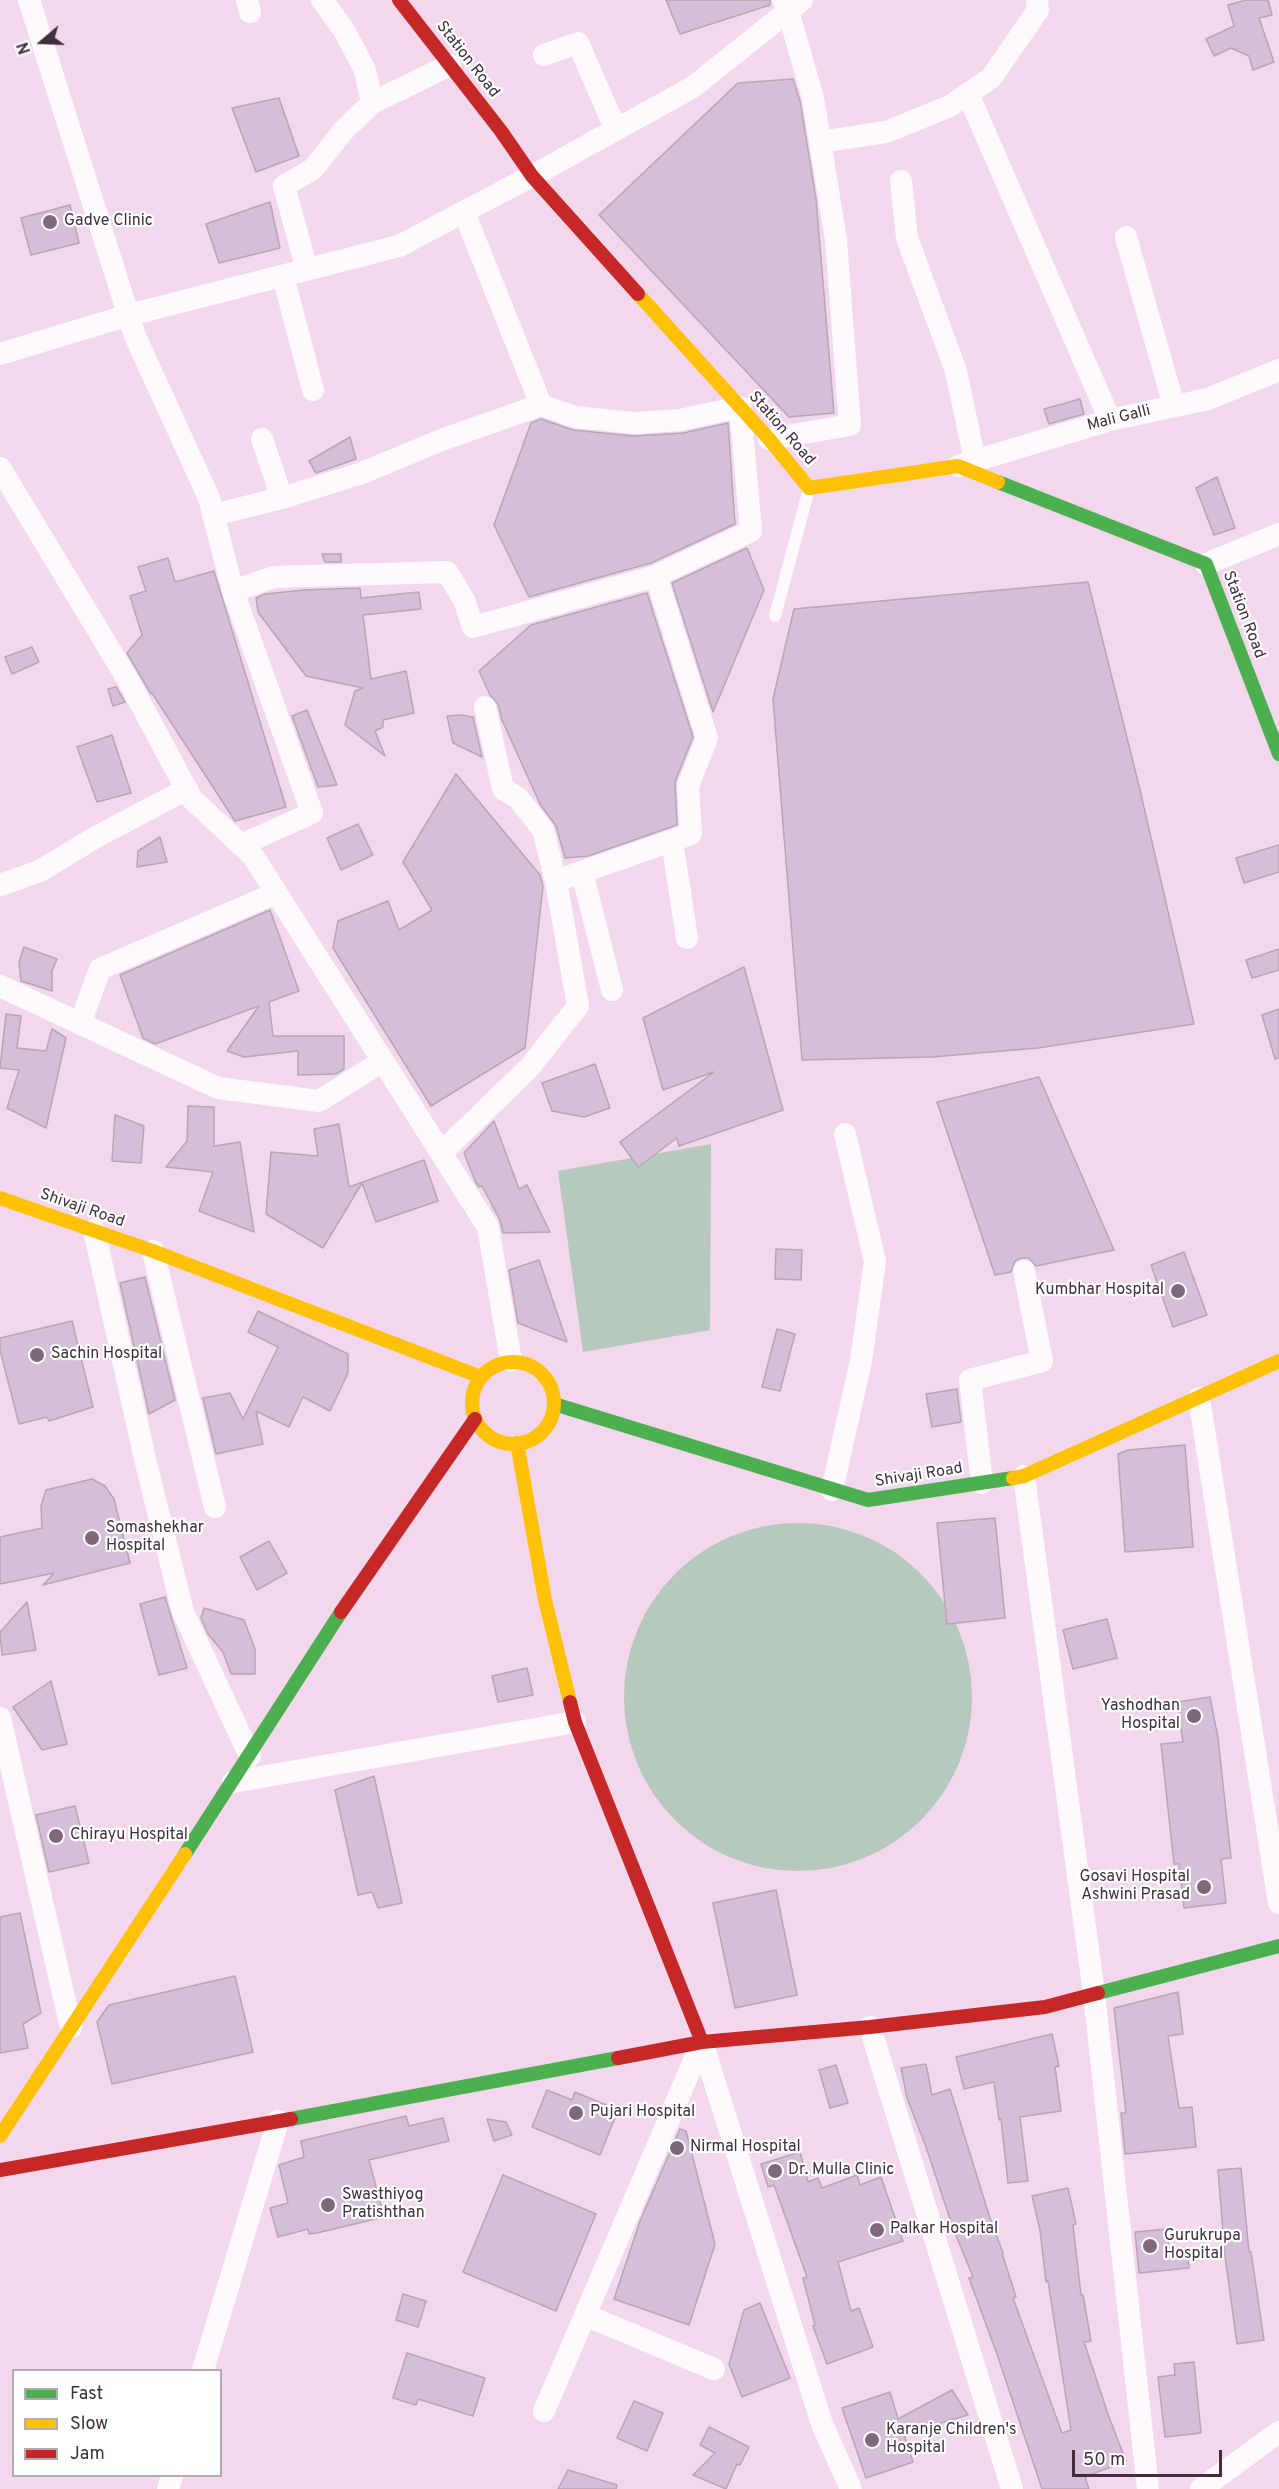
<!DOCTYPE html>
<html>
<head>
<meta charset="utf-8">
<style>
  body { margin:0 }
  #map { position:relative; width:1279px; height:2489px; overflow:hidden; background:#f3d7ed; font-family:Overpass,sans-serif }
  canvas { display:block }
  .legend { position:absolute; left:12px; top:2369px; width:210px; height:108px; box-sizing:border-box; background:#fff; border:2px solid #b3abb1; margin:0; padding:8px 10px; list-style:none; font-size:18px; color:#412d3d }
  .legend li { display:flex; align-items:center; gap:12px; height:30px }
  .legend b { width:30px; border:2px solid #b3abb1 }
  .north { position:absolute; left:12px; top:12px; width:60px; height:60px; -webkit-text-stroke:4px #fff; paint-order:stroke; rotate:251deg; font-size:16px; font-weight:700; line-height:24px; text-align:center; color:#412d3d }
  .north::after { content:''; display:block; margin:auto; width:21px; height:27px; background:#412d3d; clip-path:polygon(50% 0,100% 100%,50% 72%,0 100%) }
  .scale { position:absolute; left:1072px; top:2450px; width:150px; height:27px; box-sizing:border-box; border:3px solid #412d3d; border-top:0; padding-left:8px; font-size:18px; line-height:21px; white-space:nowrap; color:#412d3d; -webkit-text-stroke:4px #fff; paint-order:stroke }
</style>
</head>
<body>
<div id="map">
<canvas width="1279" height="2489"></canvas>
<ul class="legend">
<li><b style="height:8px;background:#4caf50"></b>Fast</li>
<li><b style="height:8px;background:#ffc107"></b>Slow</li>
<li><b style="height:8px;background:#c62828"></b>Jam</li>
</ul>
<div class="north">N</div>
<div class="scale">50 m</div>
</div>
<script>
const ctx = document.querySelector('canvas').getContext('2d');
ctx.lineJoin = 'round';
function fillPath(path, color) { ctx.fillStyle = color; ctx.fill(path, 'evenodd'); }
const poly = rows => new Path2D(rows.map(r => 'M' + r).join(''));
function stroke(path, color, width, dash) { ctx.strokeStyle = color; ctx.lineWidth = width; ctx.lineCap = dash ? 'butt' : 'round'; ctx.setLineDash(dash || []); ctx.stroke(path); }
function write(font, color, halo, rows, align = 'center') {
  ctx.font = font + ' Overpass,sans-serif'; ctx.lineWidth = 4.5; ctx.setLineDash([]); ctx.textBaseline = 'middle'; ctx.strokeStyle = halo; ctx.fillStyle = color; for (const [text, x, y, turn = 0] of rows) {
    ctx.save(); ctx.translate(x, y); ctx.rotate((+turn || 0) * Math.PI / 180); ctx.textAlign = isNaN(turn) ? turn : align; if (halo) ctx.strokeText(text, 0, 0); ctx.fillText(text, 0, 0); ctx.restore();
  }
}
fillPath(poly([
  [711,1144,710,1330,583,1352,558,1171],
  '624 1697a174 174 0 1 1 348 0a174 174 0 1 1-348 0Z'
]), '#b5c9bd');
const building = poly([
  [666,0,770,0,770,5,680,34,666,0],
  [1246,0,1268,0,1272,15,1259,18,1274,62,1253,70,1249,56,1231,48,1214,56,1206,39,1234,26,1228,5,1246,0],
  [793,79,800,101,816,199,834,413,789,417,599,215,738,83,793,79],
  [279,98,299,156,256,172,232,108,279,98],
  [270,202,280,248,219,263,206,224,270,202],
  [70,205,79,243,31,255,21,218,70,205],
  [1080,399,1084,414,1049,424,1044,409,1080,399],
  [541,419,573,430,634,436,683,433,728,423,735,524,651,563,529,597,494,525,531,423,541,419],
  [350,437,356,459,316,473,309,461,350,437],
  [1217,477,1235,528,1214,535,1196,488,1217,477],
  [747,548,764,590,713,712,672,583,747,548],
  [322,554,341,554,341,562,325,562,322,554],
  [168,558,175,582,214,571,286,807,235,821,152,693,151,694,127,653,142,635,130,596,146,591,138,567,168,558],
  [1088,582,1140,790,1194,1024,1038,1048,932,1057,802,1060,773,699,794,609,1088,582],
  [360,588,361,598,419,592,421,609,363,615,371,679,406,671,414,713,383,720,383,727,375,731,385,756,345,725,355,691,363,688,306,676,258,612,256,598,265,594,304,590,360,588],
  [647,593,693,737,675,782,677,825,588,856,565,858,556,826,540,804,502,720,498,704,490,695,479,671,531,625,647,593],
  [32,647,39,662,12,674,5,657,32,647],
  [116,687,125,702,113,706,108,689,116,687],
  [307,710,337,785,318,787,292,716,307,710],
  [461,715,473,717,482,757,453,743,447,716,461,715],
  [112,735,131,793,97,802,77,747,112,735],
  [456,774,540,875,543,886,525,1048,431,1106,333,948,338,921,388,901,399,930,432,910,403,862,456,774],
  [358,824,373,855,341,870,327,838,358,824],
  [160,837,167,862,137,867,138,851,160,837],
  [1279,845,1279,872,1244,883,1236,858,1279,845],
  [270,910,299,991,269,1002,273,1036,344,1036,344,1069,336,1074,298,1075,298,1051,244,1057,227,1051,259,1006,155,1044,143,1038,120,975,270,910],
  [24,947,57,959,52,971,52,991,21,981,19,962,24,947],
  [1279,949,1279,970,1252,978,1246,960,1279,949],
  [744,967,783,1110,679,1146,677,1138,638,1167,620,1142,714,1072,663,1090,643,1018,744,967],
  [1279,1009,1279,1058,1275,1059,1262,1015,1279,1009],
  [6,1014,21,1016,17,1048,46,1051,52,1029,66,1038,46,1128,7,1108,19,1070,0,1068,6,1014],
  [595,1064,610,1108,584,1117,552,1111,542,1083,595,1064],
  [1039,1077,1114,1250,1036,1266,1029,1258,1021,1258,1015,1261,1011,1272,995,1275,937,1102,1039,1077],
  [188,1106,214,1107,214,1146,240,1142,254,1232,199,1211,213,1172,166,1167,187,1141,188,1106],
  [115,1115,144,1126,141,1163,112,1161,115,1115],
  [494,1121,519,1189,527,1185,550,1232,503,1233,500,1220,482,1186,479,1187,475,1181,464,1153,494,1121],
  [339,1124,349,1187,424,1160,438,1201,376,1222,362,1183,323,1248,266,1214,271,1152,318,1156,314,1129,339,1124],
  [776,1249,802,1250,801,1280,775,1279,776,1249],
  [1184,1252,1207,1315,1173,1327,1151,1265,1184,1252],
  [539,1260,567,1342,518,1323,509,1270,539,1260],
  [145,1277,175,1400,149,1414,120,1283,145,1277],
  [258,1311,348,1354,348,1373,330,1411,303,1397,289,1427,256,1411,263,1444,216,1454,203,1398,230,1393,243,1419,278,1347,248,1332,258,1311],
  [72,1321,93,1407,49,1421,47,1417,19,1424,0,1350,0,1338,72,1321],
  [777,1329,795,1334,780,1391,762,1387,777,1329],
  [957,1389,961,1422,932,1427,926,1394,957,1389],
  [1185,1445,1193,1547,1125,1552,1118,1454,1128,1450,1185,1445],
  [92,1479,105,1486,114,1499,130,1563,43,1585,54,1573,0,1584,0,1537,42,1528,41,1506,46,1490,92,1479],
  [995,1518,1005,1618,947,1624,937,1523,995,1518],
  [269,1541,287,1573,257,1590,240,1557,269,1541],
  [165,1597,187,1668,159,1675,140,1604,165,1597],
  [27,1602,36,1650,2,1655,0,1632,27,1602],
  [204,1608,244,1620,255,1649,255,1674,231,1674,223,1652,208,1634,201,1618,204,1608],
  [1107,1619,1117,1658,1073,1669,1063,1630,1107,1619],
  [527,1668,533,1695,498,1702,492,1676,527,1668],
  [51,1681,67,1744,42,1750,13,1707,51,1681],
  [1210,1697,1218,1738,1231,1858,1221,1859,1226,1903,1184,1908,1179,1864,1174,1864,1161,1744,1183,1742,1177,1702,1210,1697],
  [374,1776,402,1903,378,1908,372,1892,358,1895,335,1790,374,1776],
  [75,1806,89,1863,49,1872,36,1815,75,1806],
  [776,1890,797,1995,735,2008,713,1903,776,1890],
  [20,1913,41,2013,23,2024,28,2048,0,2053,0,1917,20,1913],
  [235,1976,253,2052,112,2084,97,2022,109,2005,235,1976],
  [1178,1992,1183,2034,1168,2036,1179,2108,1192,2107,1196,2147,1125,2154,1121,2113,1126,2113,1114,2008,1178,1992],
  [1052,2034,1059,2066,1055,2067,1061,2111,1020,2117,1028,2181,1008,2183,1001,2119,999,2120,994,2082,964,2089,956,2057,1052,2034],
  [926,2064,932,2095,950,2089,989,2215,1003,2253,1002,2253,1016,2297,1013,2298,1062,2433,1071,2430,1048,2281,1046,2282,1040,2230,1032,2196,1068,2188,1076,2224,1073,2225,1081,2295,1083,2295,1091,2341,1084,2342,1109,2417,1126,2461,1085,2477,1089,2489,1042,2489,998,2357,969,2278,973,2277,953,2228,926,2147,907,2098,901,2068,926,2064],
  [836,2065,848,2103,830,2108,819,2070,836,2065],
  [547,2090,572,2100,575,2092,618,2110,600,2155,532,2127,547,2090],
  [406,2116,409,2126,443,2118,449,2141,369,2160,384,2217,317,2233,309,2234,308,2229,278,2237,270,2208,288,2203,279,2165,304,2157,301,2141,406,2116],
  [487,2119,506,2122,512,2135,494,2141,487,2119],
  [680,2129,686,2131,715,2244,689,2325,614,2299,640,2221,680,2129],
  [800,2152,808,2182,818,2178,822,2188,857,2175,860,2185,881,2177,903,2241,838,2262,851,2311,859,2308,873,2347,827,2364,813,2326,815,2325,803,2278,807,2277,774,2185,768,2187,761,2164,800,2152],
  [1241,2168,1249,2252,1251,2252,1264,2340,1237,2344,1225,2256,1218,2170,1241,2168],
  [503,2175,596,2214,556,2311,463,2272,503,2175],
  [1167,2229,1169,2250,1187,2248,1189,2268,1139,2273,1135,2232,1167,2229],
  [403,2294,426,2301,418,2327,396,2320,403,2294],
  [760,2303,790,2378,742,2397,729,2364,744,2310,760,2303],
  [407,2353,485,2378,473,2416,418,2399,416,2405,393,2398,407,2353],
  [1194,2362,1201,2433,1165,2437,1158,2377,1175,2375,1174,2364,1194,2362],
  [952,2390,968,2415,904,2434,913,2462,866,2478,842,2408,890,2392,898,2419,952,2390],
  [634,2401,663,2413,647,2451,617,2438,634,2401],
  [709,2427,749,2447,740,2465,737,2464,726,2489,693,2475,715,2453,700,2445,709,2427],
  [568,2470,617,2485,616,2489,558,2489,568,2470]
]);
fillPath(building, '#d5bfd8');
stroke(building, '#b8a5b8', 1.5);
stroke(poly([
  [775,616,809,489]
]), '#fdf9fc', 12);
stroke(poly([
  [29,0,135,336,209,498,233,591,312,813,241,845],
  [247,0,250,12],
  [544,55,578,43,616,130],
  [968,94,1110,420],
  [372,103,450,65],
  [820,142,886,132,950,106,991,78,1038,10,1037,0],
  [901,181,907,238,956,371,975,461],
  [464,212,541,405],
  [1126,237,1174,406],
  [307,270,284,186,313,169,343,131,372,103,365,70,344,30,322,0],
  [283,276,313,390],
  [0,354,129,315,399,246,532,176,693,87,802,0],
  [262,439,282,498],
  [769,439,850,425,836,240,813,98,788,11,783,0],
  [958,466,1110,420,1208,399,1279,370],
  [0,468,128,680,191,798,253,856,488,1227,511,1361],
  [213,515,282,498,362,473,444,439,541,405,575,417,635,423,680,420,740,407,751,531,656,576,473,627,464,600,447,572,274,577,233,591],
  [1206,564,1279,534],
  [485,707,503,789,518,798,543,830,556,881],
  [672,841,687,938],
  [582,872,612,990],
  [0,885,40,871,96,837,187,789],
  [0,986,218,1088,319,1101,383,1061],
  [80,1024,100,969,276,893],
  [441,1153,529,1068,578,1006,556,881,691,834,688,786,707,738,656,576],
  [94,1230,145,1459,183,1612,250,1756],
  [153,1251,215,1507],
  [1199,1398,1279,1903],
  [1024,1476,1094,1994,1148,2489],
  [982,1483,970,1380,1042,1361,1024,1271],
  [832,1490,861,1361,875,1261,845,1134],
  [0,1718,71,2028],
  [233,1782,575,1722],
  [870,2027,1012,2489],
  [702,2042,822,2424,851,2489],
  [585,2315,714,2369],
  [203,2370,278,2121],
  [544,2411,702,2042],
  [168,2489,172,2476],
  [1201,2489,1279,2432]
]), '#fdf9fc', 22);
stroke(poly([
  [998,482,1206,564,1279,754],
  [554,1404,868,1500,1013,1478],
  [185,1854,341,1612],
  [1098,1993,1279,1946],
  [291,2119,618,2058]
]), '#4caf50', 14);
stroke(poly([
  [638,294,769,439,809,488,958,466,998,482],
  [0,1198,153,1251,481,1377],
  '472 1403a41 41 0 1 1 82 0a41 41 0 1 1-82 0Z',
  [517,1443,545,1600,570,1702],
  [1013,1478,1024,1476,1279,1361],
  [0,2136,185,1854]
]), '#ffc107', 14);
stroke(poly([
  [399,0,501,131,532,176,638,294],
  [341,1612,475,1419],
  [570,1702,575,1722,702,2042],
  [618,2058,702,2042,870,2027,1045,2007,1098,1993],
  [0,2170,291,2119]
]), '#c62828', 14);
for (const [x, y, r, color] of [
  [50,222,8,"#7f687b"],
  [1178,1291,8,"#7f687b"],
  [37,1355,8,"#7f687b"],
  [92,1538,8,"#7f687b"],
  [1194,1716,8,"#7f687b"],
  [56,1836,8,"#7f687b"],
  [1204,1887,8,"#7f687b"],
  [576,2113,8,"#7f687b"],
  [677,2148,8,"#7f687b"],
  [775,2171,8,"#7f687b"],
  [328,2205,8,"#7f687b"],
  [877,2230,8,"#7f687b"],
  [1150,2246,8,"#7f687b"],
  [872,2440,8,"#7f687b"]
]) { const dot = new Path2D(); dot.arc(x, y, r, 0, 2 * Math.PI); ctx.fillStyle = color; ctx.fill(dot); stroke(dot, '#fff', 2); }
write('16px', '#412d3d', '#fff', [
  ["Station Road",467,60,52],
  ["Mali Galli",1119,419,-14],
  ["Station Road",781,429,49],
  ["Station Road",1243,615,69],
  ["Shivaji Road",82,1209,19],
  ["Shivaji Road",919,1476,-9]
]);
write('16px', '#412d3d', '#fff', [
  ["Gadve Clinic",64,222],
  ["Kumbhar Hospital",1164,1291,"right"],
  ["Sachin Hospital",51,1355],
  ["Somashekhar",106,1529],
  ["Hospital",106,1547],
  ["Yashodhan",1180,1707,"right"],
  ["Hospital",1180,1725,"right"],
  ["Chirayu Hospital",70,1836],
  ["Gosavi Hospital",1190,1878,"right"],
  ["Ashwini Prasad",1190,1896,"right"],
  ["Pujari Hospital",590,2113],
  ["Nirmal Hospital",690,2148],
  ["Dr. Mulla Clinic",788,2171],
  ["Swasthiyog",342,2196],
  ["Pratishthan",342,2214],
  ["Palkar Hospital",890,2230],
  ["Gurukrupa",1164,2237],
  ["Hospital",1164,2255],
  ["Karanje Children's",886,2431],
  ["Hospital",886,2449]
], 'left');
</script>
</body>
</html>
